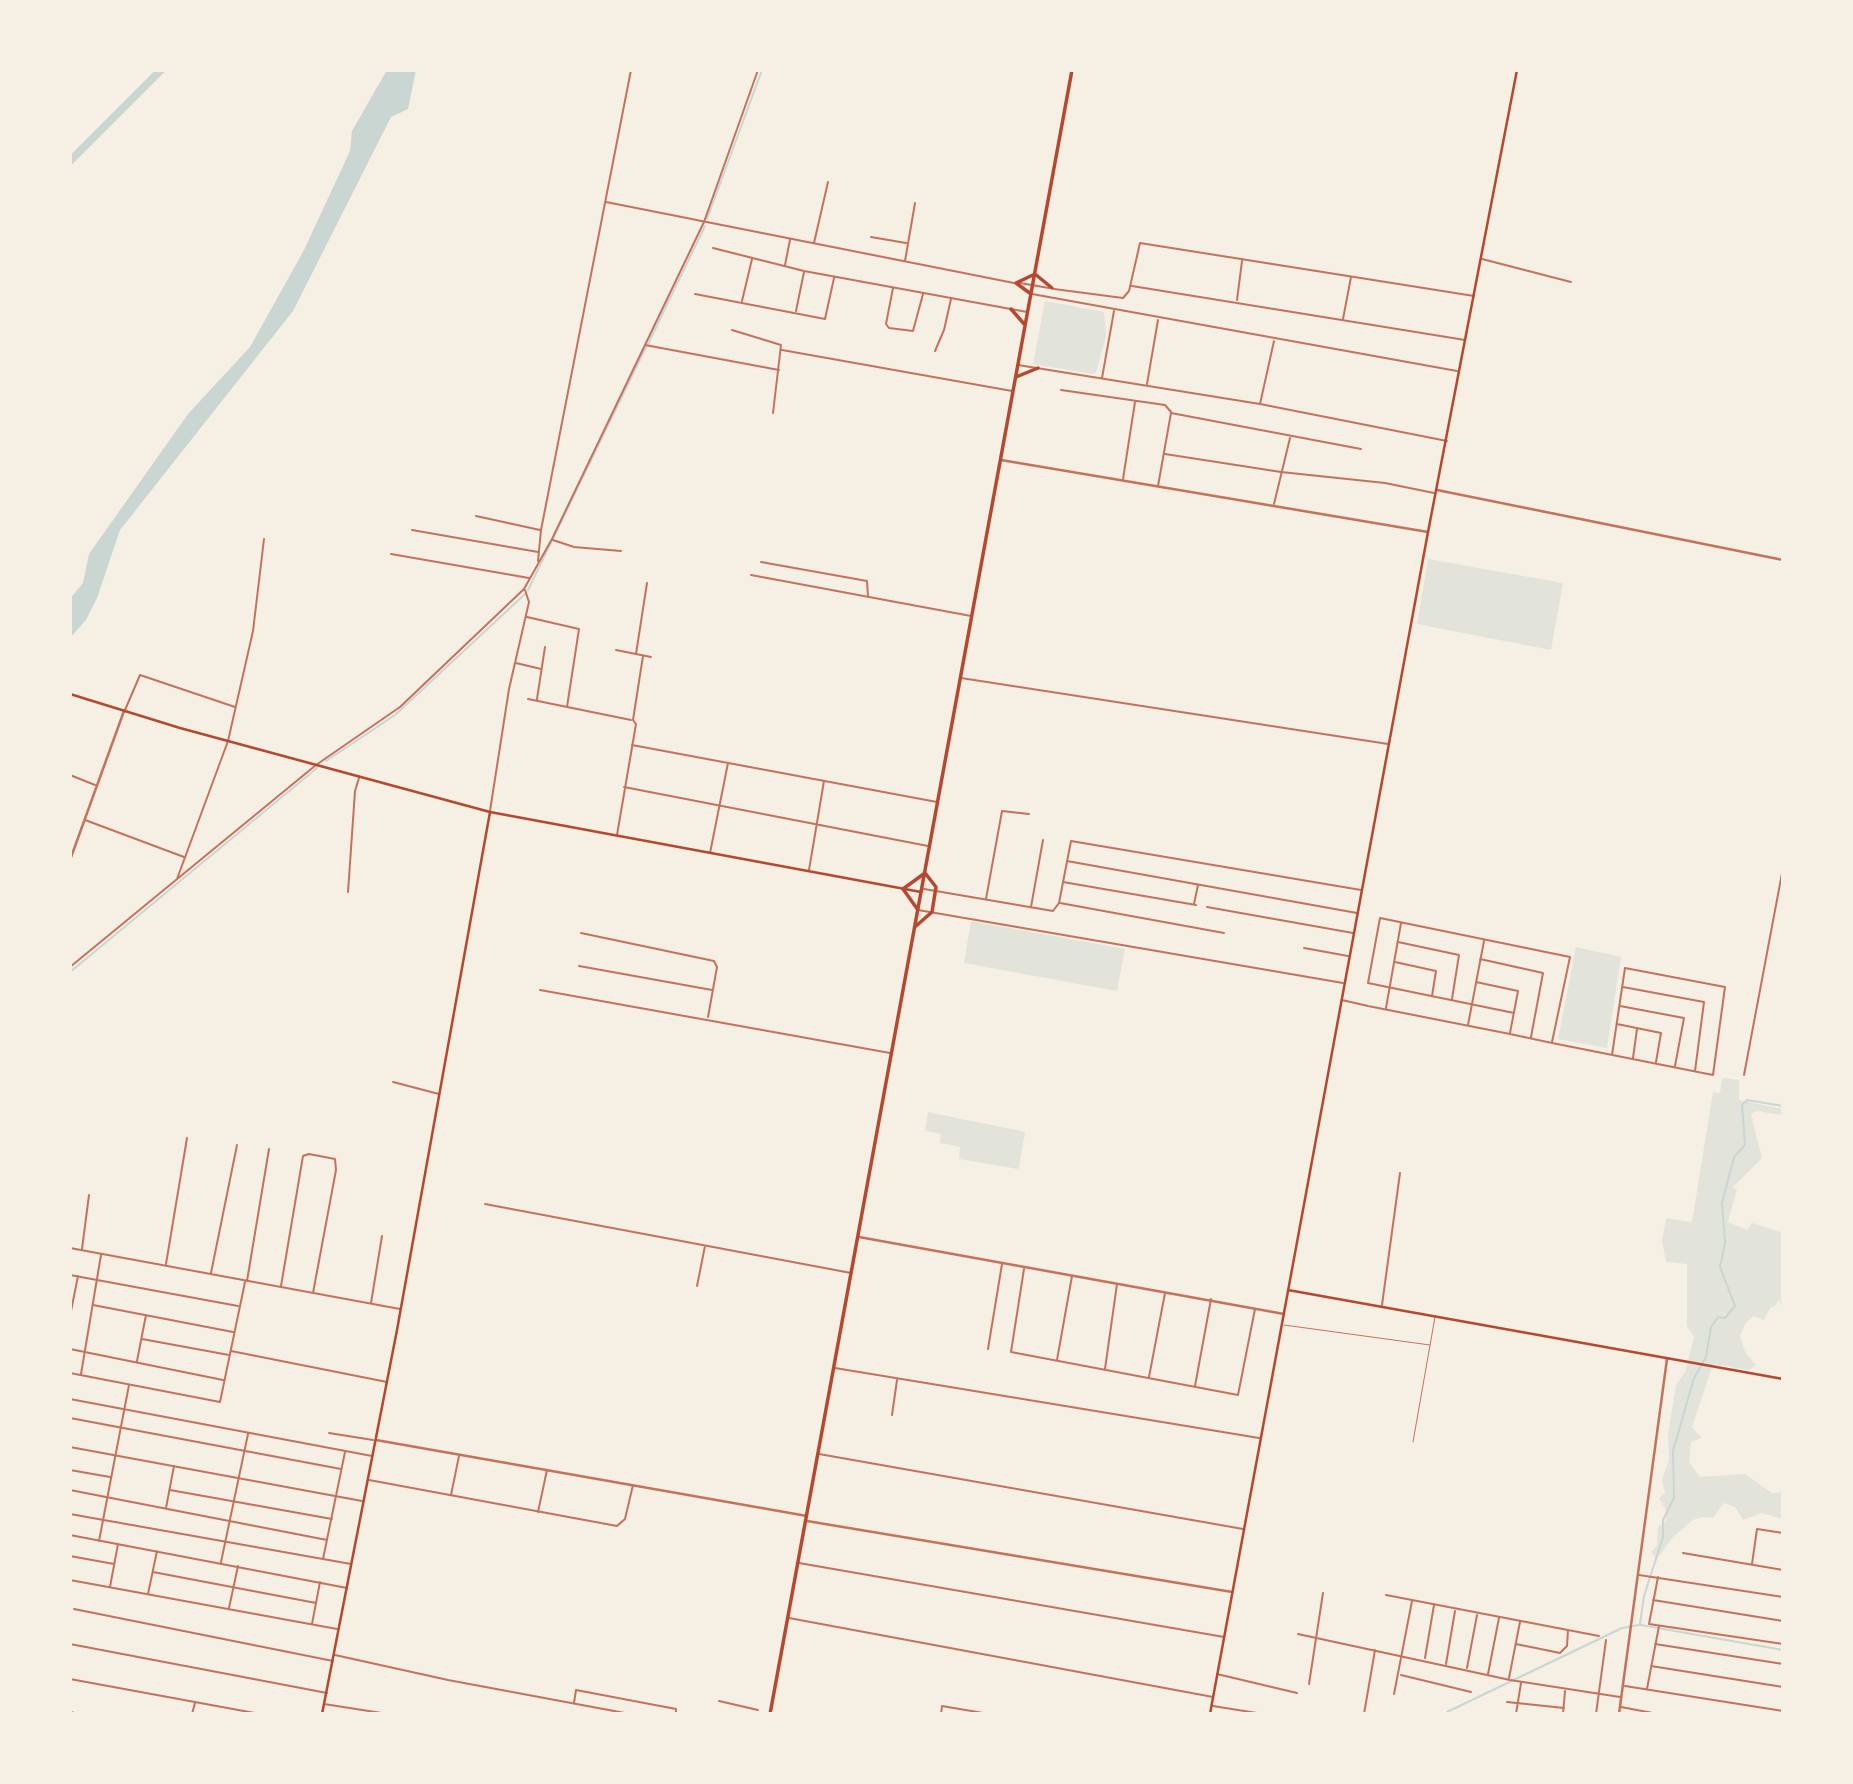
<!DOCTYPE html>
<html>
<head>
<meta charset="utf-8">
<style>
  body { margin:0 }
  #map { position:relative; width:1853px; height:1784px; overflow:hidden; background:#f6efe4; font-family:Cabin,sans-serif }
  canvas { display:block }
  .frame { position:absolute; inset:0; border:72px solid #f6efe4; pointer-events:none }
</style>
</head>
<body>
<div id="map">
<canvas width="1853" height="1784"></canvas>
<div class="frame"></div>
</div>
<script>
const ctx = document.querySelector('canvas').getContext('2d');
ctx.lineJoin = 'round';
function fillPath(path, color) { ctx.fillStyle = color; ctx.fill(path, 'evenodd'); }
const poly = rows => new Path2D(rows.map(r => 'M' + r).join(''));
function stroke(path, color, width, dash) { ctx.strokeStyle = color; ctx.lineWidth = width; ctx.lineCap = dash ? 'butt' : 'round'; ctx.setLineDash(dash || []); ctx.stroke(path); }
fillPath(poly([
  [1045,301,1104,312,1106,336,1096,372,1093,374,1033,364],
  [1428,559,1563,583,1551,650,1417,624],
  [971,921,1125,949,1117,991,964,963],
  [1576,947,1621,957,1607,1048,1558,1039],
  [1722,1078,1739,1080,1739,1100,1783,1109,1783,1115,1756,1111,1751,1114,1762,1158,1732,1188,1737,1189,1728,1222,1747,1230,1752,1223,1783,1233,1783,1313,1779,1299,1776,1305,1770,1308,1764,1320,1754,1316,1746,1323,1740,1335,1745,1352,1756,1365,1749,1370,1713,1364,1692,1427,1702,1438,1691,1442,1689,1462,1700,1477,1745,1474,1772,1493,1783,1492,1783,1519,1762,1513,1743,1520,1735,1507,1724,1503,1713,1518,1702,1517,1693,1520,1673,1537,1657,1559,1651,1552,1657,1546,1658,1527,1666,1520,1665,1508,1659,1498,1665,1493,1662,1480,1669,1460,1668,1435,1676,1385,1685,1372,1694,1337,1687,1326,1687,1264,1666,1262,1662,1241,1666,1218,1692,1222,1713,1092,1720,1093],
  [928,1112,1025,1132,1018,1173,1018,1169,959,1159,960,1147,940,1143,941,1134,925,1131]
]), '#e2e4dc');
fillPath(poly([
  [387,70,416,70,408,109,391,117,293,311,120,530,97,598,86,620,70,638,70,599,83,583,89,554,188,414,250,347,304,250,350,151,352,131]
]), '#c9d6d2');
stroke(poly([
  [707,219,762,70],
  [675,288,705,226],
  [648,344,674,290],
  [528,590,646,347],
  [326,761,395,715,525,594],
  [70,972,317,768],
  [1640,1624,1644,1596,1663,1537,1663,1520,1674,1498,1673,1451,1694,1378,1706,1357,1711,1327,1718,1317,1725,1318,1735,1306,1720,1267,1725,1243,1722,1203,1734,1157,1745,1145,1742,1105,1747,1100,1783,1106],
  [1641,1625,1783,1650],
  [1447,1712,1622,1628,1639,1625]
]), '#c9d6d2', 2);
stroke(poly([
  [70,161,161,70]
]), '#c9d6d2', 8);
stroke(poly([
  [1284,1325,1430,1345],
  [1413,1442,1435,1317]
]), '#c5725c', 1);
stroke(poly([
  [606,202,1014,283],
  [871,237,906,243],
  [814,243,828,182],
  [713,248,804,271,1027,312],
  [1482,259,1571,282],
  [905,261,915,203],
  [785,265,790,240],
  [1020,283,1049,288],
  [1132,286,1465,340],
  [893,288,886,324,889,328,913,331,923,294],
  [1054,289,1123,298,1129,291,1140,243,1474,296],
  [695,294,825,319,834,278],
  [1032,294,1457,371],
  [1237,300,1242,261],
  [742,301,752,259],
  [796,311,804,272],
  [1343,319,1351,277],
  [732,330,781,345,773,413],
  [645,345,779,370],
  [782,350,1012,391],
  [935,351,944,330,951,299],
  [1018,365,1260,404,1447,441],
  [1102,378,1114,311],
  [1147,384,1158,320],
  [1061,390,1165,405,1171,412],
  [1260,404,1274,341],
  [1165,454,1281,472,1385,483,1434,493],
  [1123,479,1135,402],
  [1158,486,1171,413,1361,449],
  [1274,504,1290,438],
  [476,516,540,530],
  [412,530,538,552],
  [553,540,574,547,621,551],
  [391,554,529,578],
  [538,561,541,530,631,70],
  [761,562,867,581,868,596],
  [751,575,971,616],
  [527,617,579,629,567,707],
  [616,650,651,657],
  [636,654,647,583],
  [516,663,541,669],
  [961,678,1388,744],
  [528,699,631,720],
  [537,699,545,647],
  [125,710,140,675,235,707],
  [632,745,937,802],
  [70,775,95,785],
  [624,787,928,846],
  [490,811,509,689,529,602,525,590],
  [85,820,184,857],
  [617,835,636,724,633,720,643,656],
  [710,853,728,763],
  [1067,861,1357,913],
  [809,870,824,781],
  [177,879,228,741,253,631,264,539],
  [1063,882,1196,905],
  [924,889,1053,911,1059,903,1071,841,1361,890],
  [348,892,355,791,359,778],
  [986,899,1002,811,1029,814],
  [1060,903,1224,933],
  [1194,904,1198,885],
  [1031,907,1043,840],
  [1207,907,1353,933],
  [918,910,1343,983],
  [581,933,714,961,717,967,708,1017],
  [1398,942,1459,955,1452,999],
  [1304,948,1348,956],
  [1480,959,1543,973,1531,1037],
  [1395,962,1436,971,1432,996],
  [579,966,712,990],
  [70,967,316,765,400,707,524,589,552,539,704,222,758,70],
  [1476,982,1518,991,1510,1033],
  [1623,987,1704,1002,1695,1071],
  [540,990,890,1053],
  [1342,1000,1368,1006,1510,1034,1552,1043,1713,1075,1725,987,1625,968,1612,1055],
  [1620,1006,1684,1018,1675,1066],
  [1386,1008,1401,923],
  [1514,1013,1368,983,1380,918,1570,957,1552,1042],
  [1617,1024,1661,1033,1656,1062],
  [1468,1025,1484,941],
  [1633,1058,1637,1029],
  [1744,1075,1783,868],
  [393,1082,439,1094],
  [485,1204,851,1273],
  [70,1248,400,1309],
  [82,1249,89,1195],
  [166,1264,187,1138],
  [1024,1269,1011,1352,1238,1395,1255,1309],
  [211,1273,237,1145],
  [70,1275,238,1306],
  [247,1281,269,1149],
  [281,1286,303,1156,309,1154,335,1159,336,1170,313,1293],
  [697,1286,705,1246],
  [371,1303,382,1236],
  [93,1305,233,1332],
  [1382,1305,1400,1173],
  [70,1316,78,1276],
  [142,1339,229,1355],
  [70,1349,223,1380],
  [988,1349,1002,1264],
  [231,1351,387,1382],
  [1057,1360,1072,1276],
  [137,1361,146,1315],
  [835,1368,1259,1438],
  [1105,1369,1117,1284],
  [70,1373,220,1402,245,1282],
  [81,1374,101,1255],
  [1149,1377,1165,1293],
  [1195,1386,1211,1299],
  [70,1399,372,1456],
  [892,1415,897,1380],
  [70,1418,341,1469],
  [329,1433,373,1440],
  [70,1447,362,1501],
  [819,1454,1243,1529],
  [70,1470,110,1477],
  [369,1480,617,1526,625,1519,633,1485],
  [70,1490,327,1540],
  [170,1490,332,1519],
  [451,1495,459,1456],
  [166,1508,174,1466],
  [538,1512,547,1470],
  [70,1514,351,1564],
  [70,1535,347,1588],
  [99,1541,129,1385],
  [1683,1553,1783,1570],
  [70,1556,114,1564],
  [323,1559,345,1452],
  [221,1562,248,1434],
  [799,1563,1224,1637],
  [1752,1564,1757,1529,1783,1533],
  [153,1572,316,1603],
  [1639,1575,1783,1597],
  [1658,1577,1649,1624,1783,1644],
  [70,1580,337,1629],
  [110,1587,118,1544],
  [148,1594,157,1551],
  [1386,1595,1599,1636],
  [1653,1600,1783,1621],
  [229,1608,238,1566],
  [74,1609,333,1661],
  [789,1618,1213,1697],
  [312,1624,320,1582],
  [1298,1634,1510,1680,1620,1697],
  [70,1644,327,1693],
  [1516,1644,1560,1653,1567,1646,1568,1630],
  [1655,1644,1783,1664],
  [335,1655,448,1680,630,1714],
  [1425,1658,1434,1605],
  [1446,1664,1455,1611],
  [1651,1666,1783,1687],
  [1467,1668,1477,1615],
  [1217,1674,1297,1693],
  [1488,1674,1499,1618],
  [1401,1675,1471,1692],
  [1509,1678,1520,1622],
  [70,1679,260,1714],
  [1309,1684,1323,1593],
  [1625,1686,1783,1711],
  [1647,1689,1659,1626],
  [1394,1694,1412,1601],
  [719,1701,758,1710],
  [1507,1702,1564,1708],
  [574,1703,576,1690,676,1709,676,1714],
  [324,1704,388,1714],
  [1213,1706,1263,1714],
  [1621,1707,1658,1714],
  [70,1712,79,1714],
  [192,1714,195,1703],
  [941,1714,942,1706,989,1714],
  [1364,1714,1375,1650],
  [1516,1714,1521,1683],
  [1563,1714,1565,1691],
  [1596,1714,1606,1640]
]), '#c5725c', 2);
stroke(poly([
  [1001,460,1428,532],
  [1437,490,1783,560],
  [70,860,124,711],
  [859,1237,1284,1314],
  [376,1440,807,1516],
  [807,1521,1232,1592],
  [1619,1714,1667,1359]
]), '#c5725c', 2.5);
stroke(poly([
  [70,694,180,728,490,812,921,892],
  [1288,1290,1783,1379],
  [322,1714,397,1330,490,812],
  [1210,1714,1428,532,1517,70]
]), '#b5482f', 2.5);
stroke(poly([
  [1035,274,1052,288],
  [1031,294,1016,283,1035,274],
  [1011,309,1025,325],
  [1016,377,1038,368],
  [918,910,903,889,925,873],
  [916,926,932,912,936,887,925,873],
  [770,1714,1072,70]
]), '#b5482f', 3.5);
</script>
</body>
</html>
